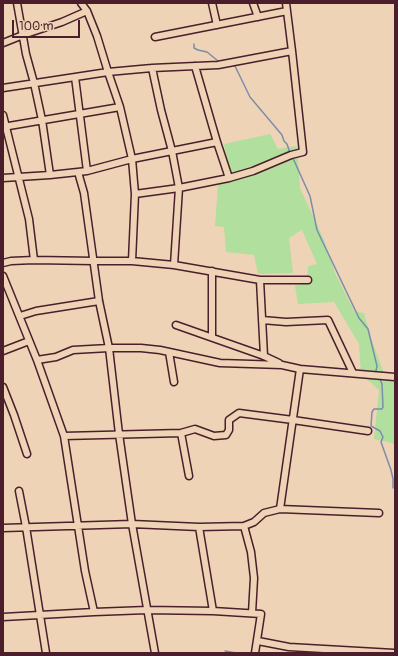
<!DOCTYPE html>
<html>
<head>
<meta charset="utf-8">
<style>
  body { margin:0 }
  #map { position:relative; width:398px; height:656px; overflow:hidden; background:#efd3b6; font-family:Pangolin,sans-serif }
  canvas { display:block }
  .frame { position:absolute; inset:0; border:4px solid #4a1f2b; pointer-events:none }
  .scale { position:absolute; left:12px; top:20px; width:68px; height:18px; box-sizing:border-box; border:2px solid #4a1f2b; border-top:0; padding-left:5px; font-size:12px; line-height:14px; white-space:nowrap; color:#4a1f2b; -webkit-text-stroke:3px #efd3b6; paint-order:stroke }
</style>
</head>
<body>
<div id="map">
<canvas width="398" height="656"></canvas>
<div class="frame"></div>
<div class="scale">100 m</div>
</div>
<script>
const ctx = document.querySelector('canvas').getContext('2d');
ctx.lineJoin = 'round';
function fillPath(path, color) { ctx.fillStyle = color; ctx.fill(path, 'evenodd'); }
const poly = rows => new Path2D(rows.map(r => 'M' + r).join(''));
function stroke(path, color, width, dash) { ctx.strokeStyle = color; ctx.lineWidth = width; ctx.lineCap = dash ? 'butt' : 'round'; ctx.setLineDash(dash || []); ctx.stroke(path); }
fillPath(poly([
  [270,134,278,149,297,146,300,188,324,240,335,273,354,311,364,313,372,341,384,373,395,376,395,444,374,439,379,390,361,374,359,344,334,302,298,304,295,286,307,281,308,266,317,264,302,230,289,238,293,273,258,274,254,255,226,252,224,227,215,226,218,185,230,181,224,144]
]), '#b1df9e');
stroke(poly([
  [194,44,194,48,198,50,207,52,218,61,220,62],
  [234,64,250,97,282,135,284,141,287,144,290,153],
  [292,156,310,196,317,230,359,318,368,329,377,366,376,371,378,373],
  [379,377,382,384,383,407,382,409,374,409,372,412,371,426,380,431,383,437,381,442,391,470,393,479,393,488],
  [225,651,236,653]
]), '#7b8ea9', 1.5);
const minor = poly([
  [17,3,26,54,34,83,42,120,50,175],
  [81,3,87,11,97,36,108,72,120,107,132,159,135,194,132,261],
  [212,3,217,25],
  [253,3,258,17],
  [155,37,287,11],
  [3,43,23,35,62,22,87,11],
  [195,66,217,142,229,178],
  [152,68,161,110,172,151,179,188,174,265],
  [75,77,87,171],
  [3,88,108,72,152,68,218,65,292,51],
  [3,115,29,219,34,260],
  [3,127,120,107],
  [78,172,84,193,99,301,109,348,119,434,132,524,155,653],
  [3,178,50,175,87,171,132,159,217,142],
  [135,194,179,188,229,178,253,171,291,155,303,152,292,51,286,3],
  [3,263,11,261,34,260,94,261,132,261,174,265,260,280,308,280],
  [212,271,212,337],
  [3,276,37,360,64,436,85,571,94,612],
  [260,280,264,356],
  [20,316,36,311,99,301],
  [262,320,286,322,328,320,353,373],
  [176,325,264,356,279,363],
  [3,351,29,341],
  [169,352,174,382],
  [37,360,56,357,73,350,109,348,141,348,160,350,220,363,282,365,300,369,395,377],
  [3,387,14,415,27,454],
  [181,433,189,476],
  [64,436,181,433,195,429,214,436,226,435,229,430,229,420,239,413,293,420,368,431],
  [19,491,26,527,46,653],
  [280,509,300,369],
  [244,526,251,552,254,578,252,613],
  [199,527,213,611],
  [3,528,132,524,199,527,244,526,254,522,264,513,280,509,379,513],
  [3,617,94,612,147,610,213,611,261,614,255,653],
  [258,641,289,647,394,653]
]);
stroke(minor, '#4a1f2b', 9);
stroke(minor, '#efd3b6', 6);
</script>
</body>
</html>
